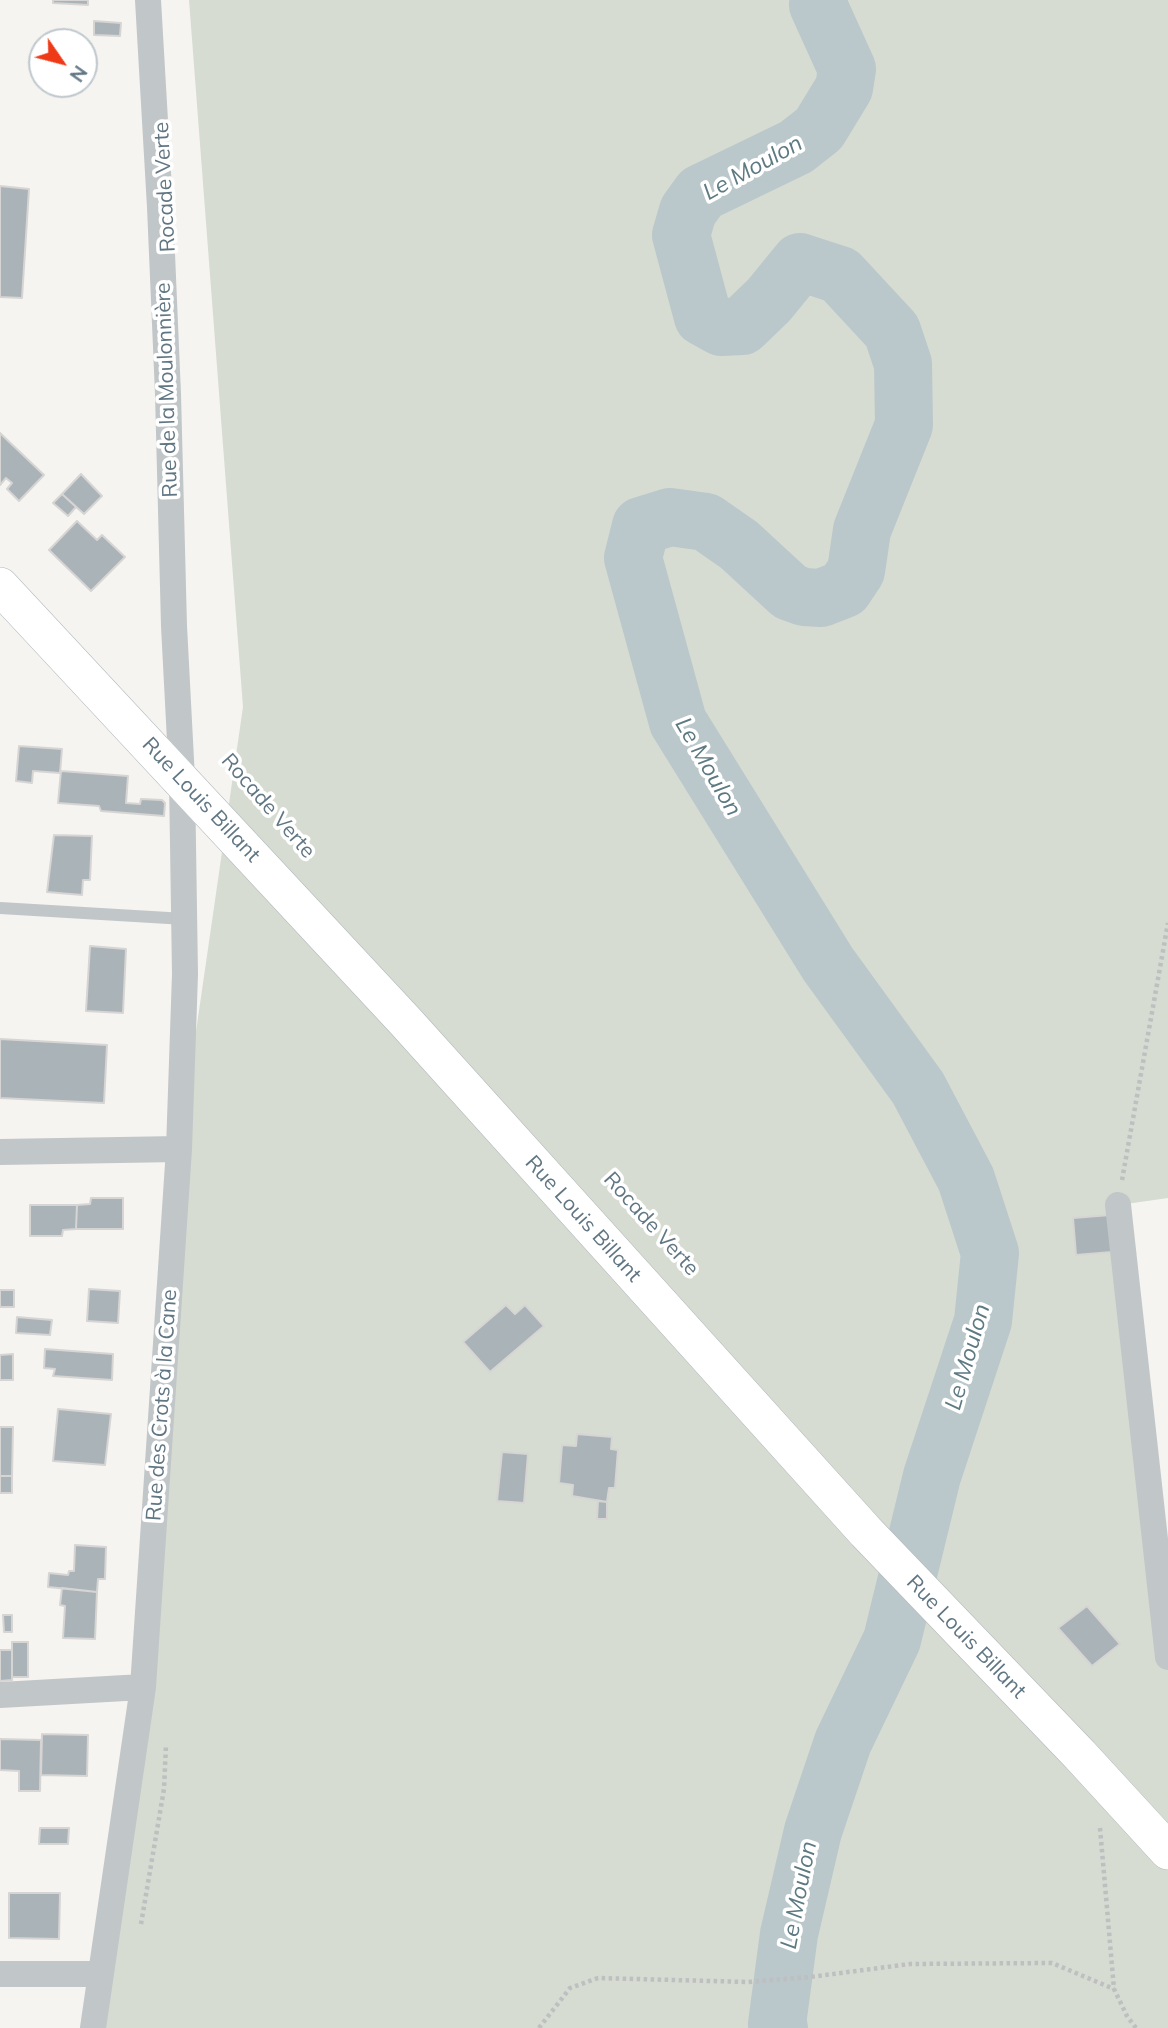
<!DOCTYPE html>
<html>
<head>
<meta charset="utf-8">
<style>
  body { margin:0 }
  #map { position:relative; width:1168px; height:2028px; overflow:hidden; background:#f5f4f0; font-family:Mulish,sans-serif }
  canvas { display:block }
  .north { position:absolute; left:28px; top:28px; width:70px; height:70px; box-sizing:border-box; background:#fff; border:2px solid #c0c8cd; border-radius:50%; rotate:125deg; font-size:19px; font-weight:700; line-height:28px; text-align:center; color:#617683 }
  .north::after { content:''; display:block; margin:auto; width:24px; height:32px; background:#ee3a17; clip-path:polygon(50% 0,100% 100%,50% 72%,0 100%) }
</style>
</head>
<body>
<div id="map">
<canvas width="1168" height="2028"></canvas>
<div class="north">N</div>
</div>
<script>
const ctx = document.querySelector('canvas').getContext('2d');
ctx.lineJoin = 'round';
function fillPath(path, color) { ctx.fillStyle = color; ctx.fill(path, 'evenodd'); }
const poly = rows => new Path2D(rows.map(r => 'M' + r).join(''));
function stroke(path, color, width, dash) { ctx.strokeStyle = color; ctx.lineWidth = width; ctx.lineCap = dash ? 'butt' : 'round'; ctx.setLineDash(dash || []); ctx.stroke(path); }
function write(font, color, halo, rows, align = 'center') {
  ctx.font = font + ' Mulish,sans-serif'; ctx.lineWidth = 7; ctx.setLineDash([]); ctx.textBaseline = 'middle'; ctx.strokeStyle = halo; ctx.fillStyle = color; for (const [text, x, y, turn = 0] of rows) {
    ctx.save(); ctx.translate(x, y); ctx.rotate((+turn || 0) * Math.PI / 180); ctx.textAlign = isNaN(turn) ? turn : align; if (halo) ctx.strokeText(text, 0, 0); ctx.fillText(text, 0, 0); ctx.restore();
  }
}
fillPath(poly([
  [189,0,1168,0,1168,1198,1119,1205,1168,1657,1168,2028,93,2028,143,1687,179,1149,243,707]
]), '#d6dcd1');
stroke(poly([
  [779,2028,777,2024,789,1934,813,1831,843,1742,892,1640,932,1476,983,1321,990,1253,966,1179,918,1088,828,964,678,722,633,558,641,526,670,517,706,522,739,545,790,592,804,597,821,598,844,589,856,571,862,530,904,425,903,364,892,331,840,275,800,262,769,300,742,326,721,327,703,317,681,235,688,211,701,193,796,147,819,129,844,88,847,69,818,5,819,0]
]), '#bac7cb', 58);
const building = poly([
  [53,0,88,0,88,5,53,3,53,0],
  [94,21,121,23,120,36,94,35,94,21],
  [0,186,29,189,22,298,0,297,0,186],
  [0,433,44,475,19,501,7,489,12,483,6,478,0,485,0,433],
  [81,474,102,496,84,514,62,494,81,474],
  [62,494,76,507,68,516,53,503,62,494],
  [77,521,97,540,102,535,125,557,91,591,49,550,77,521],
  [19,746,62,749,60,773,33,771,32,783,16,781,19,746],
  [61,771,128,776,126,803,140,804,141,799,162,800,165,803,164,816,101,811,99,806,58,803,61,771],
  [54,835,92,836,90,880,83,880,82,895,47,892,54,835],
  [90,946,126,949,123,1013,86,1011,90,946],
  [0,1039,107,1045,104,1103,0,1098,0,1039],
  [91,1198,123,1198,123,1229,76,1229,77,1205,90,1204,91,1198],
  [30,1205,77,1205,76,1229,63,1230,62,1236,30,1236,30,1205],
  [1110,1215,1112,1252,1076,1255,1073,1218,1110,1215],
  [89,1289,120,1291,118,1323,87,1321,89,1289],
  [0,1290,14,1290,14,1307,0,1307,0,1290],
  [506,1305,515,1314,525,1305,544,1326,490,1372,463,1342,506,1305],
  [17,1317,52,1320,50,1335,16,1333,17,1317],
  [45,1349,113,1354,112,1380,53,1376,55,1369,44,1368,45,1349],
  [13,1354,13,1380,0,1380,0,1355,13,1354],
  [58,1409,111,1414,105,1465,53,1461,58,1409],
  [0,1427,13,1427,12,1476,0,1476,0,1427],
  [577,1434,612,1437,611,1449,618,1450,615,1488,609,1488,607,1502,572,1496,573,1485,559,1483,562,1445,576,1446,577,1434],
  [502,1452,528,1454,524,1503,497,1501,502,1452],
  [0,1476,12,1476,12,1493,0,1493,0,1476],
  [598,1501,607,1502,607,1519,597,1519,598,1501],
  [75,1545,106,1547,105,1579,98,1579,97,1592,48,1587,49,1573,68,1575,69,1571,74,1571,75,1545],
  [62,1588,97,1592,95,1639,63,1638,65,1606,60,1605,62,1588],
  [1087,1606,1120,1644,1092,1666,1058,1628,1087,1606],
  [3,1615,12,1615,12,1632,4,1632,3,1615],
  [12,1642,28,1642,28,1677,12,1677,12,1642],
  [0,1650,12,1650,12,1680,0,1681,0,1650],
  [42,1734,88,1735,87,1776,41,1775,42,1734],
  [0,1739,41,1740,40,1791,19,1791,19,1771,0,1770,0,1739],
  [40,1828,69,1828,68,1844,39,1844,40,1828],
  [9,1893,60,1893,59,1939,9,1938,9,1893]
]);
fillPath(building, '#aab3b8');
stroke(building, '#d6d5d3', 2);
const secondary = poly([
  [0,586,405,1021,866,1532,1080,1755,1168,1851]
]);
stroke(secondary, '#b3b9bd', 38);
stroke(poly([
  [1122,1180,1168,923],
  [1100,1828,1114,1989,1127,2016,1136,2028],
  [141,1924,164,1789,166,1745],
  [539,2028,570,1988,598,1978,748,1982,810,1977,910,1964,1052,1963,1114,1989]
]), '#bdbfc1', 4.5, [3.5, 3.5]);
stroke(poly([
  [0,908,185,919]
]), '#c1c6c8', 12);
stroke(poly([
  [0,1152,179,1149],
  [1118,1205,1168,1657],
  [0,1695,143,1687],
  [0,1974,101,1974],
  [93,2028,143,1687,179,1149,185,974,182,779,174,626,168,394,160,207,148,0]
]), '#c1c6c8', 26);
stroke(secondary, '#fff', 37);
write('21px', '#617683', '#fff', [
  ["Rocade Verte",165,187,-93],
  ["Rue de la Moulonnière",167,390,-92],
  ["Rue Louis Billant",201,800,47],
  ["Rocade Verte",268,806,49],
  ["Rue Louis Billant",583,1219,48],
  ["Rocade Verte",651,1224,48],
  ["Rue des Crots à la Cane",162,1405,-86],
  ["Rue Louis Billant",966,1637,46]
]);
write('italic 23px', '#5d7981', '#fff', [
  ["Le Moulon",753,168,-29],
  ["Le Moulon",708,767,60],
  ["Le Moulon",968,1357,-74],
  ["Le Moulon",799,1895,-79]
]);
</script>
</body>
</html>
